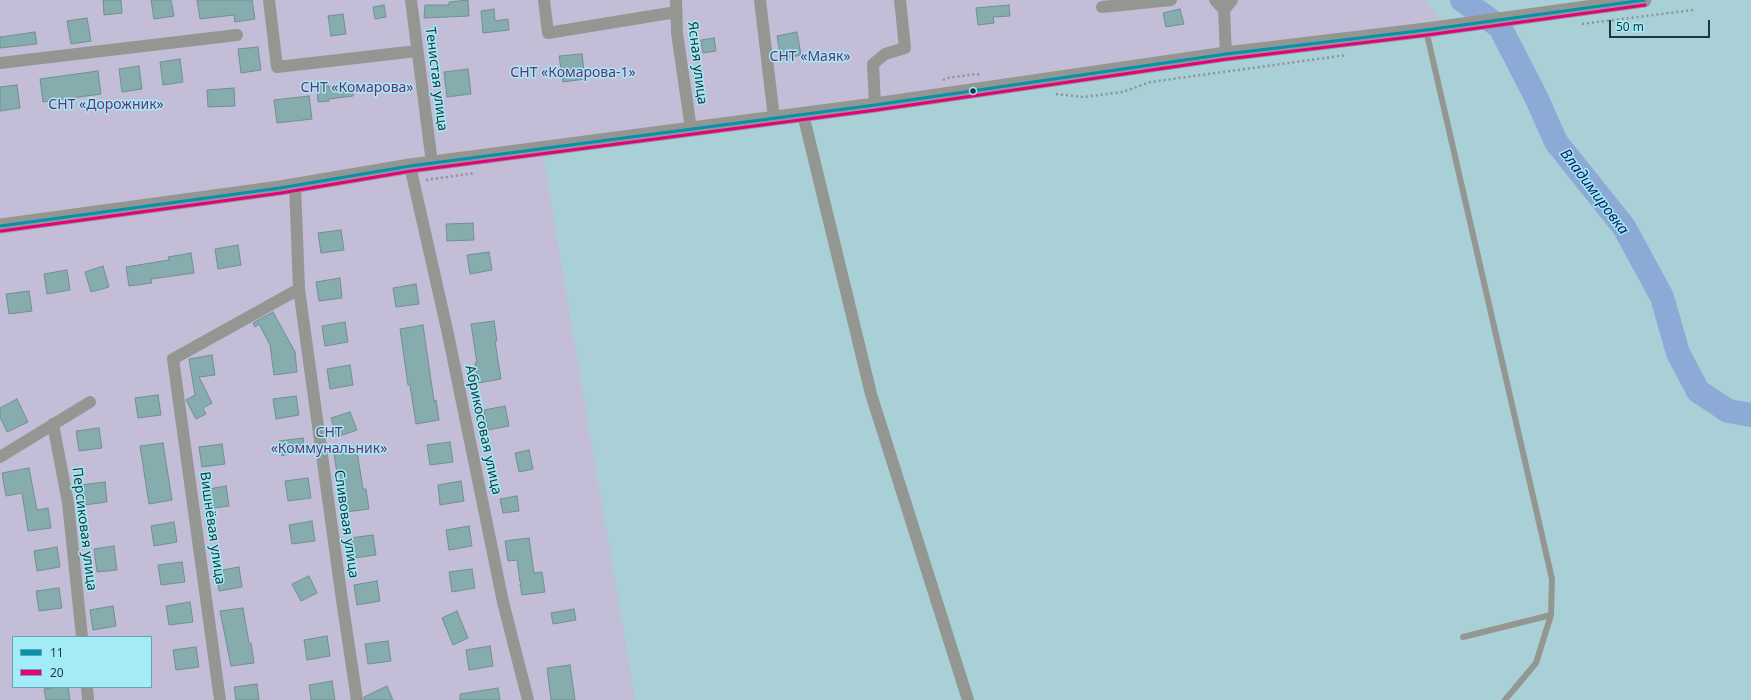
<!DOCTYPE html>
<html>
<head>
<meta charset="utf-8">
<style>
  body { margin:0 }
  #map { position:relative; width:1751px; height:700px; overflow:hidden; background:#a8d0d6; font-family:"Noto Sans",sans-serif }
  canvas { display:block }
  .legend { position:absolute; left:12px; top:636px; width:140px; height:52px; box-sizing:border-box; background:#a2ebf7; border:1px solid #6ba3ac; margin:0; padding:5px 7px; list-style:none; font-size:12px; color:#19383c }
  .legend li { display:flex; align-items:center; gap:8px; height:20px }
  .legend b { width:20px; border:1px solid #6ba3ac }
  .scale { position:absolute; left:1609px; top:20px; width:101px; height:18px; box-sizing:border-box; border:2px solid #19383c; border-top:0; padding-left:5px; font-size:12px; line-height:14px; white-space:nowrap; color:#19383c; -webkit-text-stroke:3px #a2ebf7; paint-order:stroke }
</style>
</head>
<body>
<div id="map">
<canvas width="1751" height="700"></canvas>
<ul class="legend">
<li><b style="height:5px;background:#0592b1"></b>11</li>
<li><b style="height:5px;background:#e5007d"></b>20</li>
</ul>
<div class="scale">50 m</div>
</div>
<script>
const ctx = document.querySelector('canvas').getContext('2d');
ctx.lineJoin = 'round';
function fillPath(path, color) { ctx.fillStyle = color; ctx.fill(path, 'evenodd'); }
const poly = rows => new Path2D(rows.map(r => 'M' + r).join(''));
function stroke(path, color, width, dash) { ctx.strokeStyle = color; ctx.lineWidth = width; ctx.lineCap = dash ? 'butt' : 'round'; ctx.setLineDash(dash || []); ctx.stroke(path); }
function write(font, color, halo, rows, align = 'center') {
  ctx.font = font + ' "Noto Sans",sans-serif'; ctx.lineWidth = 3; ctx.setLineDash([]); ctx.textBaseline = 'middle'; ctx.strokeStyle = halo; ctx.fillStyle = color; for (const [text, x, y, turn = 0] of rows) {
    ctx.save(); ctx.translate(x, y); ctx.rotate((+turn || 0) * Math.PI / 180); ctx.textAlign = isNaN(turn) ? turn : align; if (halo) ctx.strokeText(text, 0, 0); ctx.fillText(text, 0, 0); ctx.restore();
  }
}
fillPath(poly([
  [0,0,1425,0,1446,27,542,149,635,700,0,700],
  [13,637,151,637,151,687,13,687]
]), '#c4bdd7');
stroke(poly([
  [1462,0,1500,27,1537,99,1556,142,1624,227,1662,297,1678,353,1698,391,1728,411,1751,415]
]), '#8daad7', 24);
const building = poly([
  [103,0,121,0,122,13,104,15,103,0],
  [151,0,171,0,174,16,154,19,151,0],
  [197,0,252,0,255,19,235,22,234,15,200,19,197,0],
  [468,0,469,16,424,18,425,5,449,5,449,2,468,0],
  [384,5,386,17,375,19,373,7,384,5],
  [1009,5,1010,16,993,17,994,23,978,25,976,8,1009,5],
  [494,9,495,21,508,19,509,30,483,33,481,11,494,9],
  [1180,9,1184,24,1166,27,1163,13,1180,9],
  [343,14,346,34,331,36,328,16,343,14],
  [87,18,91,41,71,44,67,21,87,18],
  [35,32,37,44,0,48,0,37,35,32],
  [797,32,801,55,781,59,777,36,797,32],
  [714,38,716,51,703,53,701,40,714,38],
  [258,47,261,70,241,73,238,49,258,47],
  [582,54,585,79,563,82,559,56,582,54],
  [180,59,183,82,163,85,160,62,180,59],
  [139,66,142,89,122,92,119,69,139,66],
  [468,69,471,94,447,97,444,72,468,69],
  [98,71,101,94,43,102,40,79,98,71],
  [328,82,328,87,352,85,353,96,329,99,329,101,318,102,317,83,328,82],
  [17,85,20,108,0,111,0,87,17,85],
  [234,88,235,106,208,107,207,90,234,88],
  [309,96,312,119,277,123,274,100,309,96],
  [473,223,474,240,447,241,446,224,473,223],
  [341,230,344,250,321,253,318,233,341,230],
  [238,245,241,265,218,269,215,249,238,245],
  [489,252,492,270,470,274,467,255,489,252],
  [191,253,194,273,151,279,152,283,129,286,126,267,169,260,168,257,191,253],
  [103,266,109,287,91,292,85,272,103,266],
  [67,270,70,290,47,294,44,274,67,270],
  [340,278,342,298,319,301,316,282,340,278],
  [416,284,419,304,396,307,393,288,416,284],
  [29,291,32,311,9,314,6,294,29,291],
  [273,312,295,352,297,372,274,375,270,345,259,324,255,327,253,323,273,312],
  [494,321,497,341,495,341,501,379,478,383,475,363,477,363,471,324,494,321],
  [345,322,348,342,325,346,322,326,345,322],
  [423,325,434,401,436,400,439,420,416,424,410,385,408,385,400,329,423,325],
  [212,355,215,375,199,377,212,403,203,408,206,414,196,419,186,400,195,395,189,359,212,355],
  [350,365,353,385,330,389,327,369,350,365],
  [158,395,161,415,138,418,135,398,158,395],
  [296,396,299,415,276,419,273,399,296,396],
  [17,399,28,422,7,432,0,417,0,408,17,399],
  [505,406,509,426,488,430,484,410,505,406],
  [350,412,357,430,337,437,331,418,350,412],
  [99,428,102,448,79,451,76,431,99,428],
  [303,438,304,448,282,456,279,441,303,438],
  [450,442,453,462,430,465,427,445,450,442],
  [163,443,172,500,149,504,140,446,163,443],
  [222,444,225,464,202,467,199,447,222,444],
  [529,450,533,469,519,472,515,453,529,450],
  [357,451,363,489,366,489,369,509,346,512,340,473,337,474,334,454,357,451],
  [29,468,37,510,48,508,51,528,28,531,22,493,6,496,2,473,29,468],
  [308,478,311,498,288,501,285,481,308,478],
  [461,481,464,501,440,505,438,485,461,481],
  [105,482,107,502,84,505,81,485,105,482],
  [226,486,229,506,206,509,203,490,226,486],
  [517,496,519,511,503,513,500,499,517,496],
  [312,521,315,541,292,544,289,525,312,521],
  [174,522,177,542,154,546,151,526,174,522],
  [469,526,472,546,449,550,446,530,469,526],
  [373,535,376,555,353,558,350,538,373,535],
  [529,538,534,573,542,572,545,592,522,595,520,584,522,584,520,582,517,560,508,561,505,541,529,538],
  [114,546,117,570,97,572,94,549,114,546],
  [57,547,60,567,37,571,34,551,57,547],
  [182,562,185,582,161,585,158,565,182,562],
  [239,567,242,587,219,591,216,571,239,567],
  [472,569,475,588,452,592,449,572,472,569],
  [309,576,317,593,301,601,292,584,309,576],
  [377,581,380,601,357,605,354,585,377,581],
  [59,588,62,608,39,611,36,591,59,588],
  [190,602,193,622,169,625,166,606,190,602],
  [113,606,116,626,93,630,90,610,113,606],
  [243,608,249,643,251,643,254,663,231,666,220,611,243,608],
  [574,609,576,620,553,624,551,613,574,609],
  [457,611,468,638,453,645,442,618,457,611],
  [327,636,330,656,307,660,304,640,327,636],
  [388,641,391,661,368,664,365,644,388,641],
  [490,646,493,666,469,670,466,650,490,646],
  [196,647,199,667,176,670,173,650,196,647],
  [570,665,575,700,551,700,547,668,570,665],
  [332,681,335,700,311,700,309,685,332,681],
  [257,684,259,700,236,700,234,687,257,684],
  [387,686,393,700,364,700,364,697,387,686],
  [57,687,68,687,70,700,46,700,44,689,57,687],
  [498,688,500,700,460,700,460,694,498,688]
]);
fillPath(building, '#86acad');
stroke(building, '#709193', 1);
stroke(poly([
  [1582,24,1693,10],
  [943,80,947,78,977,74,981,75],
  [1056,94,1083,97,1123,92,1150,82,1347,55],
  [426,180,475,173]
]), '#8a9492', 2.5, [2, 3]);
stroke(poly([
  [1426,30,1552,579,1551,615,1463,637],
  [1505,700,1536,663,1551,615]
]), '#949791', 6);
stroke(poly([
  [269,0,277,67,417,51],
  [411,0,432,163],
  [544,0,548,33,676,12],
  [676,0,677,33,691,129],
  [760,0,774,118],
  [1215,0,1224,10],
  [1102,7,1171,0],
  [1226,54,1224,10,1232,0],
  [0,63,237,35],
  [875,105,873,64,885,54,905,48,900,0],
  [803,114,871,394,968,700],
  [410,166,448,334,503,602,528,700],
  [295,185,299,289,342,600,357,700],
  [53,424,68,503,82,637],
  [0,457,90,402],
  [87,687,88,700],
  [220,700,173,359,299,289]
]), '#949791', 12);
stroke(poly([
  [0,226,280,188,410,166,875,105,1226,54,1426,30,1644,0]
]), '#949791', 15);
stroke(poly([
  [0,226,280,188,410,166,875,105,1226,54,1426,30,1644,0]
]), '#0592b1', 3);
stroke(poly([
  [1,231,281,193,411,171,876,110,1227,59,1427,35,1645,5]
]), '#e5007d', 3);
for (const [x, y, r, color] of [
  [973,91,3.5,"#19383c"]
]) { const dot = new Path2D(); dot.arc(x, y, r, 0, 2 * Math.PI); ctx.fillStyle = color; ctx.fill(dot); stroke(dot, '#a2ebf7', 1.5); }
write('14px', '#6f2f6f', '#a2ebf7', [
  ["СНТ «Маяк»",810,57],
  ["СНТ «Комарова-1»",573,73],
  ["СНТ «Комарова»",357,88],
  ["СНТ «Дорожник»",106,105],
  ["СНТ",329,433],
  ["«Коммунальник»",329,449]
]);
write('14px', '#19383c', '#a2ebf7', [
  ["Ясная улица",697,63,83],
  ["Тенистая улица",436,79,83],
  ["Абрикосовая улица",483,430,78],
  ["Сливовая улица",346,524,82],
  ["Вишнёвая улица",212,528,82],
  ["Персиковая улица",84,529,83]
]);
write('italic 15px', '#132369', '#a2ebf7', [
  ["Владимировка",1594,192,53]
]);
</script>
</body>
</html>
